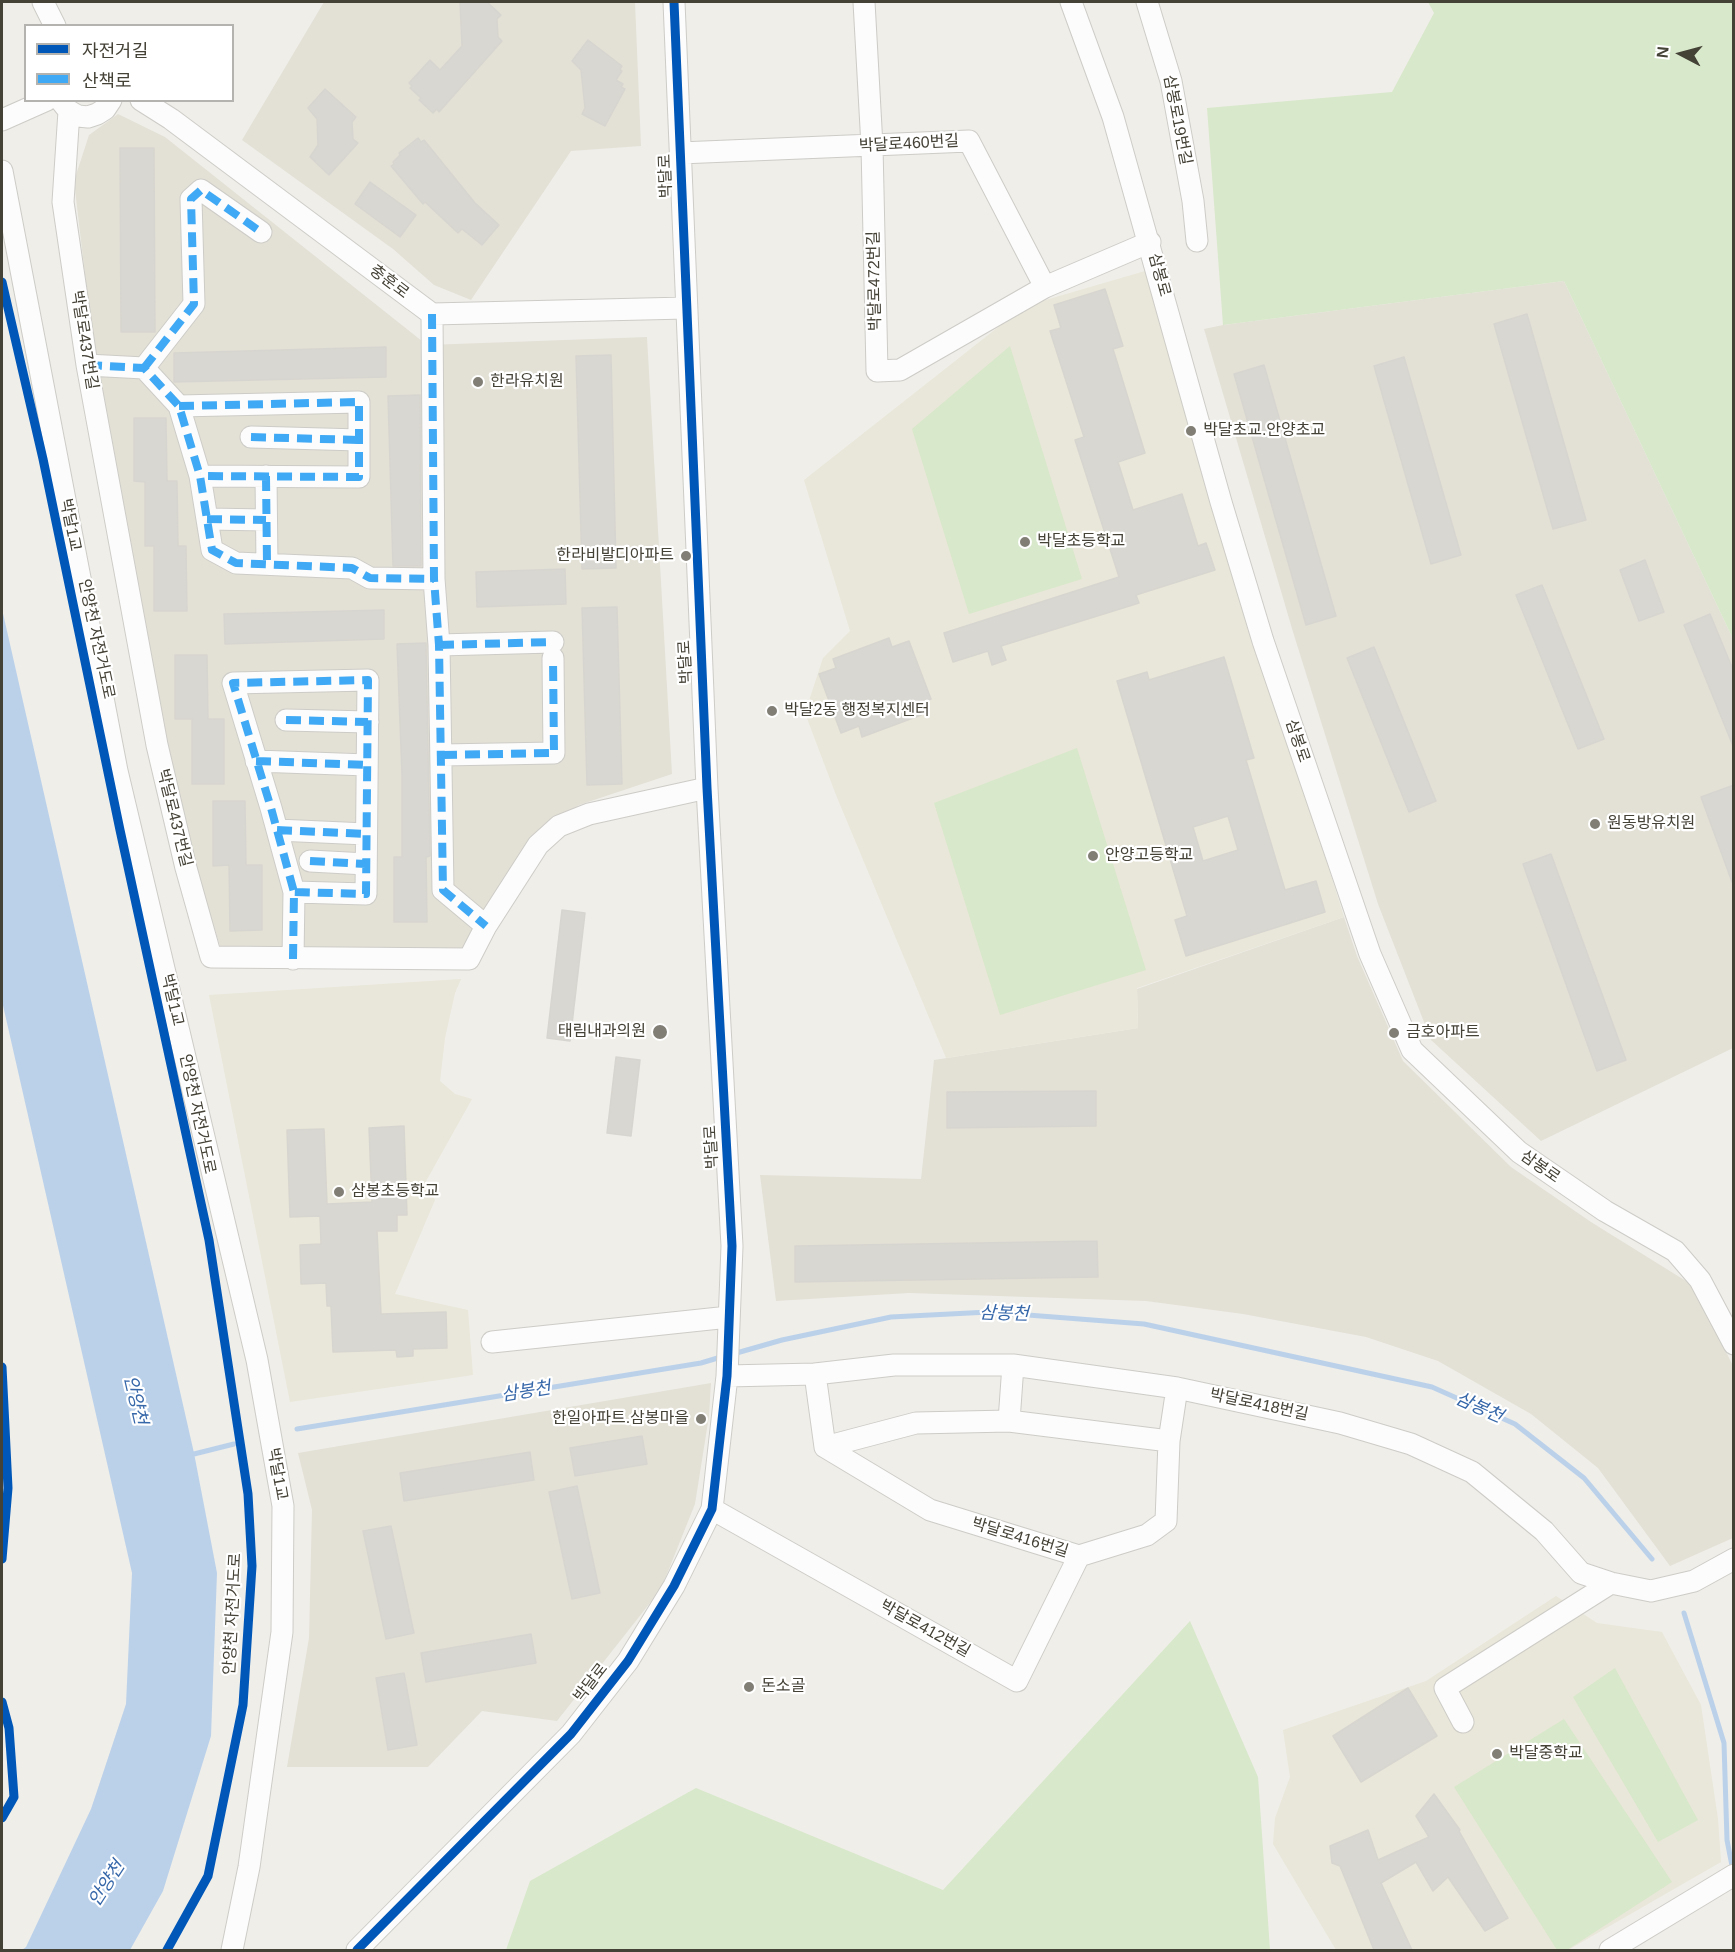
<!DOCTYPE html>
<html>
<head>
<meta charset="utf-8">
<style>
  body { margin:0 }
  #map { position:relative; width:1735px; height:1952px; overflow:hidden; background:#efeee9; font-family:Helvetica,"Noto Sans KR",sans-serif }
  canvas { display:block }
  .frame { position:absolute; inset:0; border:3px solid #444136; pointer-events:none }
  .legend { position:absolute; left:24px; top:24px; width:210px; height:78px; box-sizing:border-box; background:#fff; border:2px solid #b4b3af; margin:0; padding:8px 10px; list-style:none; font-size:18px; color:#444136 }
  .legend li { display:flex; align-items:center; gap:12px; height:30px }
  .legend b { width:30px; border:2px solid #b4b3af }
  .north { position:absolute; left:1651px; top:24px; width:60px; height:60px; -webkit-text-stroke:4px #fff; paint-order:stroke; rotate:276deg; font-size:16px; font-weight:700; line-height:24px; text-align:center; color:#444136 }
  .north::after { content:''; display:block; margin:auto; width:21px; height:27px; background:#444136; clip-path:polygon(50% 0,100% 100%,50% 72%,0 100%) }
</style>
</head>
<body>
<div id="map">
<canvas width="1735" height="1952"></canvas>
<div class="frame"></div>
<ul class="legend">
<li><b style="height:8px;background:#0057b8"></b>자전거길</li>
<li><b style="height:8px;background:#3fa9f5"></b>산책로</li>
</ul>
<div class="north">N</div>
</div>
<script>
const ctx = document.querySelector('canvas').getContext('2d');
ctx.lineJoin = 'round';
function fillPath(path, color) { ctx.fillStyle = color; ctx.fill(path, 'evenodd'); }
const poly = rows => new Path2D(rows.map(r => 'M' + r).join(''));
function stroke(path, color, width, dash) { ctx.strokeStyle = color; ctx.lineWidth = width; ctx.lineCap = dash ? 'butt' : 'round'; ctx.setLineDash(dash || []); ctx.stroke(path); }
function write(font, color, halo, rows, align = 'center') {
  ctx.font = font + ' Helvetica,"Noto Sans KR",sans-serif'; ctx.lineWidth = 4.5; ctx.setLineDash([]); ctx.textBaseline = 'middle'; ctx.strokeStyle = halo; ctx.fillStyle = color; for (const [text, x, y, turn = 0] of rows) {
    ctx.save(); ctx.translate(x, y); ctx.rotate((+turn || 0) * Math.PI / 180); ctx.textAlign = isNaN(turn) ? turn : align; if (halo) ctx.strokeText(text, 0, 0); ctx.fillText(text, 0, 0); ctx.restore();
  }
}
fillPath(poly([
  [324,2,635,2,641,146,571,151,471,300,434,285,393,249,242,140],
  [118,114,165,137,427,345,647,337,672,774,579,805,539,832,463,949,220,946,193,861,164,738,94,352,74,181,89,135],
  [1564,281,1733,639,1733,1048,1541,1141,1431,1040,1378,904,1293,632,1204,329,1223,325],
  [1344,917,1357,956,1403,1061,1511,1167,1591,1222,1694,1286,1733,1366,1733,1538,1670,1566,1598,1468,1531,1414,1438,1361,1366,1337,1243,1314,1146,1301,909,1293,776,1301,760,1175,921,1179,934,1060,1138,1028,1137,989],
  [711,1383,709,1416,695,1504,661,1589,557,1721,482,1711,428,1767,287,1767,309,1638,312,1510,298,1453]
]), '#e3e1d6');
fillPath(poly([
  [1152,269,1246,604,1344,917,1137,988,1138,1028,946,1058,836,795,805,713,823,658,850,631,804,480,1025,306],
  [461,979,455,993,445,1038,440,1081,455,1094,472,1099,425,1183,435,1200,395,1294,468,1310,473,1375,290,1402,209,995],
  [1556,1596,1597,1623,1662,1632,1701,1705,1718,1819,1721,1862,1568,1950,1336,1950,1273,1844,1275,1818,1290,1777,1283,1730,1426,1681]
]), '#e9e7d9');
fillPath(poly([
  [1428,2,1733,2,1733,639,1564,281,1223,325,1207,108,1392,92,1434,13],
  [1010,346,1082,579,969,614,912,429],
  [1077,748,1146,970,1000,1015,934,803],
  [1190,1621,1258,1777,1270,1950,506,1950,530,1881,696,1788,943,1890],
  [1615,1668,1698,1820,1658,1842,1573,1697],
  [1564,1719,1672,1882,1567,1950,1557,1950,1454,1787]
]), '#d8e8ca');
fillPath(poly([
  [2,609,194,1453,217,1573,211,1736,163,1891,130,1950,22,1950,26,1947,91,1809,126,1704,132,1573,2,1001]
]), '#bbd1ea');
stroke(poly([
  [733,1354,782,1340,891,1317,989,1312,1144,1324,1432,1387,1515,1424,1584,1478,1652,1559],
  [297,1429,701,1363,721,1357],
  [190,1455,234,1444],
  [1684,1613,1724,1743,1727,1840,1733,1871]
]), '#bbd1ea', 5);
const building = poly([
  [460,2,487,2,501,15,497,19,498,37,502,41,439,112,437,109,433,113,419,100,421,98,410,88,412,86,409,83,430,60,440,70,462,46,460,2],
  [588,40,622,66,620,69,622,71,616,80,623,84,621,87,625,89,605,126,582,114,585,108,581,70,572,61,588,40],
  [325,89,356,117,352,122,353,139,358,143,329,175,310,157,318,145,317,119,308,108,325,89],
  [418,138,421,142,424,140,475,203,499,225,482,245,462,229,458,233,425,202,423,204,391,166,394,164,393,162,400,155,399,153,418,138],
  [120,148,154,148,155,332,121,332,120,148],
  [370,182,416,215,400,237,355,204,370,182],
  [1105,289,1123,346,1113,349,1145,453,1118,462,1133,510,1182,494,1198,546,1206,543,1215,570,1136,595,1139,603,1001,646,1006,660,992,665,988,651,953,662,944,633,1119,577,1075,440,1084,437,1050,331,1061,328,1054,305,1105,289],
  [1527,314,1586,520,1553,529,1494,324,1527,314],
  [386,347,386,377,174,382,174,353,386,347],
  [611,355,616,568,582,569,576,356,611,355],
  [1404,357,1461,555,1431,564,1374,366,1404,357],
  [1264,365,1336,616,1306,625,1234,374,1264,365],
  [420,395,421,566,393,566,388,396,420,395],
  [134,418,166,418,167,481,177,481,178,546,186,546,187,611,154,611,154,546,145,546,145,482,134,481,134,418],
  [1645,560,1664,612,1639,621,1620,570,1645,560],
  [565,569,566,604,477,607,476,572,565,569],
  [1542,585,1604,739,1578,749,1516,595,1542,585],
  [617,607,622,784,587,785,582,608,617,607],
  [384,610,384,639,225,644,224,614,384,610],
  [1710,614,1734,672,1733,746,1684,625,1710,614],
  [889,638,892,647,909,641,931,699,917,705,921,715,862,737,859,726,841,733,819,674,836,668,833,659,889,638],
  [426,643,430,856,426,857,427,922,394,922,394,857,402,857,402,775,397,644,426,643],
  [1374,647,1436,801,1409,812,1347,658,1374,647],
  [175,655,207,655,208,719,224,719,224,784,192,784,192,719,175,719,175,655],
  [1224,657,1254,758,1246,760,1285,890,1316,881,1325,912,1186,956,1175,920,1187,916,1117,681,1147,672,1149,680,1224,657],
  [1228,816,1238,850,1203,861,1193,827,1228,816],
  [1734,785,1734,882,1732,882,1701,797,1734,785],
  [213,801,245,801,246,865,262,865,262,930,230,931,229,865,213,866,213,801],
  [1551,854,1626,1060,1597,1071,1523,864,1551,854],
  [562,910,585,913,570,1041,547,1038,562,910],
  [616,1057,640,1060,631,1136,607,1133,616,1057],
  [1096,1091,1096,1126,947,1128,947,1092,1096,1091],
  [404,1126,407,1215,397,1215,397,1231,377,1231,381,1314,446,1312,447,1348,413,1349,413,1356,397,1357,396,1350,333,1352,331,1306,327,1306,326,1283,301,1284,300,1245,321,1244,320,1216,290,1217,287,1130,324,1129,327,1204,372,1202,369,1128,404,1126],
  [1097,1241,1098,1277,795,1282,795,1246,1097,1241],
  [642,1436,647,1464,575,1476,570,1448,642,1436],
  [530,1452,534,1480,404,1501,400,1473,530,1452],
  [577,1486,600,1593,572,1599,549,1492,577,1486],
  [391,1526,414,1633,386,1639,363,1531,391,1526],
  [531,1634,536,1663,426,1682,421,1653,531,1634],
  [404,1673,417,1745,388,1750,376,1678,404,1673],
  [1408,1688,1437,1736,1361,1782,1333,1736,1408,1688],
  [1434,1794,1460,1830,1459,1831,1508,1918,1485,1931,1448,1877,1433,1891,1416,1862,1381,1883,1412,1950,1374,1950,1340,1866,1332,1863,1330,1846,1368,1830,1378,1860,1429,1837,1416,1816,1434,1794]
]);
fillPath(building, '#d9d7d1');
stroke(building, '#d7d5cf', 1.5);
const minor = poly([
  [43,2,55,26],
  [864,2,872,146,877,371,900,370,1045,287],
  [1071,2,1113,117,1221,502,1263,641,1370,954,1412,1050,1519,1152,1605,1211,1675,1251,1700,1280,1734,1344],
  [1147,2,1171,81,1193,201,1197,241],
  [141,100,171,119,432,314,686,308],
  [61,101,69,111,78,116,88,117,97,114,105,109,111,100],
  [69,111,63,202,87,365,157,745,186,868,211,957,469,959,486,926,538,845,559,826,589,814,707,788],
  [2,120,47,100],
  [680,153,969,141,1045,287,1150,242],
  [2,171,117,771,257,1360,283,1506,282,1632,249,1867,232,1950],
  [432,314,434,579,439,645,443,890,486,926],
  [87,365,144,368,179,406,200,476,212,550,236,563,352,568,370,578,434,579],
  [144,368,194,304,191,199,201,190,261,232],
  [179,406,359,402,359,477,200,476],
  [251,437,359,440],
  [266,476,267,564],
  [207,519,266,520],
  [439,645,553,642],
  [286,720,368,722],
  [442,755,554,753,553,658],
  [256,761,367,765],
  [277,830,366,834],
  [310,861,366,864],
  [293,959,294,892,271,808,233,683,368,680,366,894,294,892],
  [492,1342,729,1317],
  [815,1374,825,1447,930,1510,1079,1556,1147,1535,1166,1521,1169,1441,1177,1388],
  [727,1376,815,1374,894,1365,1013,1365,1177,1388,1340,1423,1411,1444,1472,1472,1544,1531,1581,1573,1611,1583,1651,1591,1694,1581,1734,1559],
  [1009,1421,1013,1365],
  [825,1447,916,1423,1009,1421,1169,1441],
  [712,1509,1017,1681,1079,1556],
  [1463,1722,1445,1688,1611,1583],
  [357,1950,571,1734,628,1661,674,1586,712,1509,727,1376,732,1246,707,788,674,2],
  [1610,1950,1734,1875]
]);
stroke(minor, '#cdccc7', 23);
stroke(minor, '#fdfcfc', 21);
stroke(poly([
  [432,314,434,579,439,645,443,890,486,926],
  [87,365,144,368,179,406,200,476,212,550,236,563,352,568,370,578,434,579],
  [144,368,194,304,191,199,201,190,261,232],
  [179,406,359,402,359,477,200,476],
  [251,437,359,440],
  [266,476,267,564],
  [207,519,266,520],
  [439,645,553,642],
  [286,720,368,722],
  [442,755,554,753,553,658],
  [256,761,367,765],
  [277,830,366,834],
  [310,861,366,864],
  [293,959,294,892,271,808,233,683,368,680,366,894,294,892]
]), '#3fa9f5', 8, [15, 8]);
stroke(poly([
  [2,282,43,459,120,830,209,1240,248,1494,252,1566,243,1705,208,1876,167,1950],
  [2,1367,8,1488,2,1559],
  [2,1702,9,1728,14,1797,2,1818],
  [357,1950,571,1734,628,1661,674,1586,712,1509,727,1376,732,1246,707,788,674,2]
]), '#0057b8', 9);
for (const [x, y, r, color] of [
  [478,382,6,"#807e75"],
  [1191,431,6,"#807e75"],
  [1025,542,6,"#807e75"],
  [686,556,6,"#807e75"],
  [772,711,6,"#807e75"],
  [1595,824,6,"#807e75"],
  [1093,856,6,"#807e75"],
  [660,1032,8,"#807e75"],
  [1394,1033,6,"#807e75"],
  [339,1192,6,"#807e75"],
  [701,1419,6,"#807e75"],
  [749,1687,6,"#807e75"],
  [1497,1754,6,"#807e75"]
]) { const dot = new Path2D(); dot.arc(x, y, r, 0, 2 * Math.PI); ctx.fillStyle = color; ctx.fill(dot); stroke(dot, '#fff', 2); }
write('16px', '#444136', '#fff', [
  ["삼봉로19번길",1177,120,79],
  ["박달로460번길",909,144,-3],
  ["박달로",666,176,-92],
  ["삼봉로",1159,275,75],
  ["박달로472번길",875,281,-91],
  ["충훈로",389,282,37],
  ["박달로437번길",84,340,81],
  ["박달1교",70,525,79],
  ["안양천 자전거도로",96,639,78],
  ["박달로",686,662,-93],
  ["삼봉로",1297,741,71],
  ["박달로437번길",174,818,76],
  ["박달1교",172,1000,77],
  ["안양천 자전거도로",197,1114,78],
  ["박달로",712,1147,-93],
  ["삼봉로",1540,1167,35],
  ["박달로418번길",1259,1405,12],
  ["박달1교",277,1474,80],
  ["박달로416번길",1020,1538,17],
  ["안양천 자전거도로",233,1614,-87],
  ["박달로412번길",925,1629,29],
  ["박달로",591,1683,-52]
]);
write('16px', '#444136', '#fff', [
  ["한라유치원",490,382],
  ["박달초교.안양초교",1203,431],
  ["박달초등학교",1037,542],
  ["한라비발디아파트",674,556,"right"],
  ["박달2동 행정복지센터",784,711],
  ["원동방유치원",1607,824],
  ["안양고등학교",1105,856],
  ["태림내과의원",646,1032,"right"],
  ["금호아파트",1406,1033],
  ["삼봉초등학교",351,1192],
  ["한일아파트.삼봉마을",689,1419,"right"],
  ["돈소골",761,1687],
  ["박달중학교",1509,1754]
], 'left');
write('italic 18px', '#3667a9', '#fff', [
  ["삼봉천",1004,1314,2],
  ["삼봉천",526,1392,-9],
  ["안양천",135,1400,77],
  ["삼봉천",1479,1408,24],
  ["안양천",107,1884,-57]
]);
</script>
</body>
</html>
